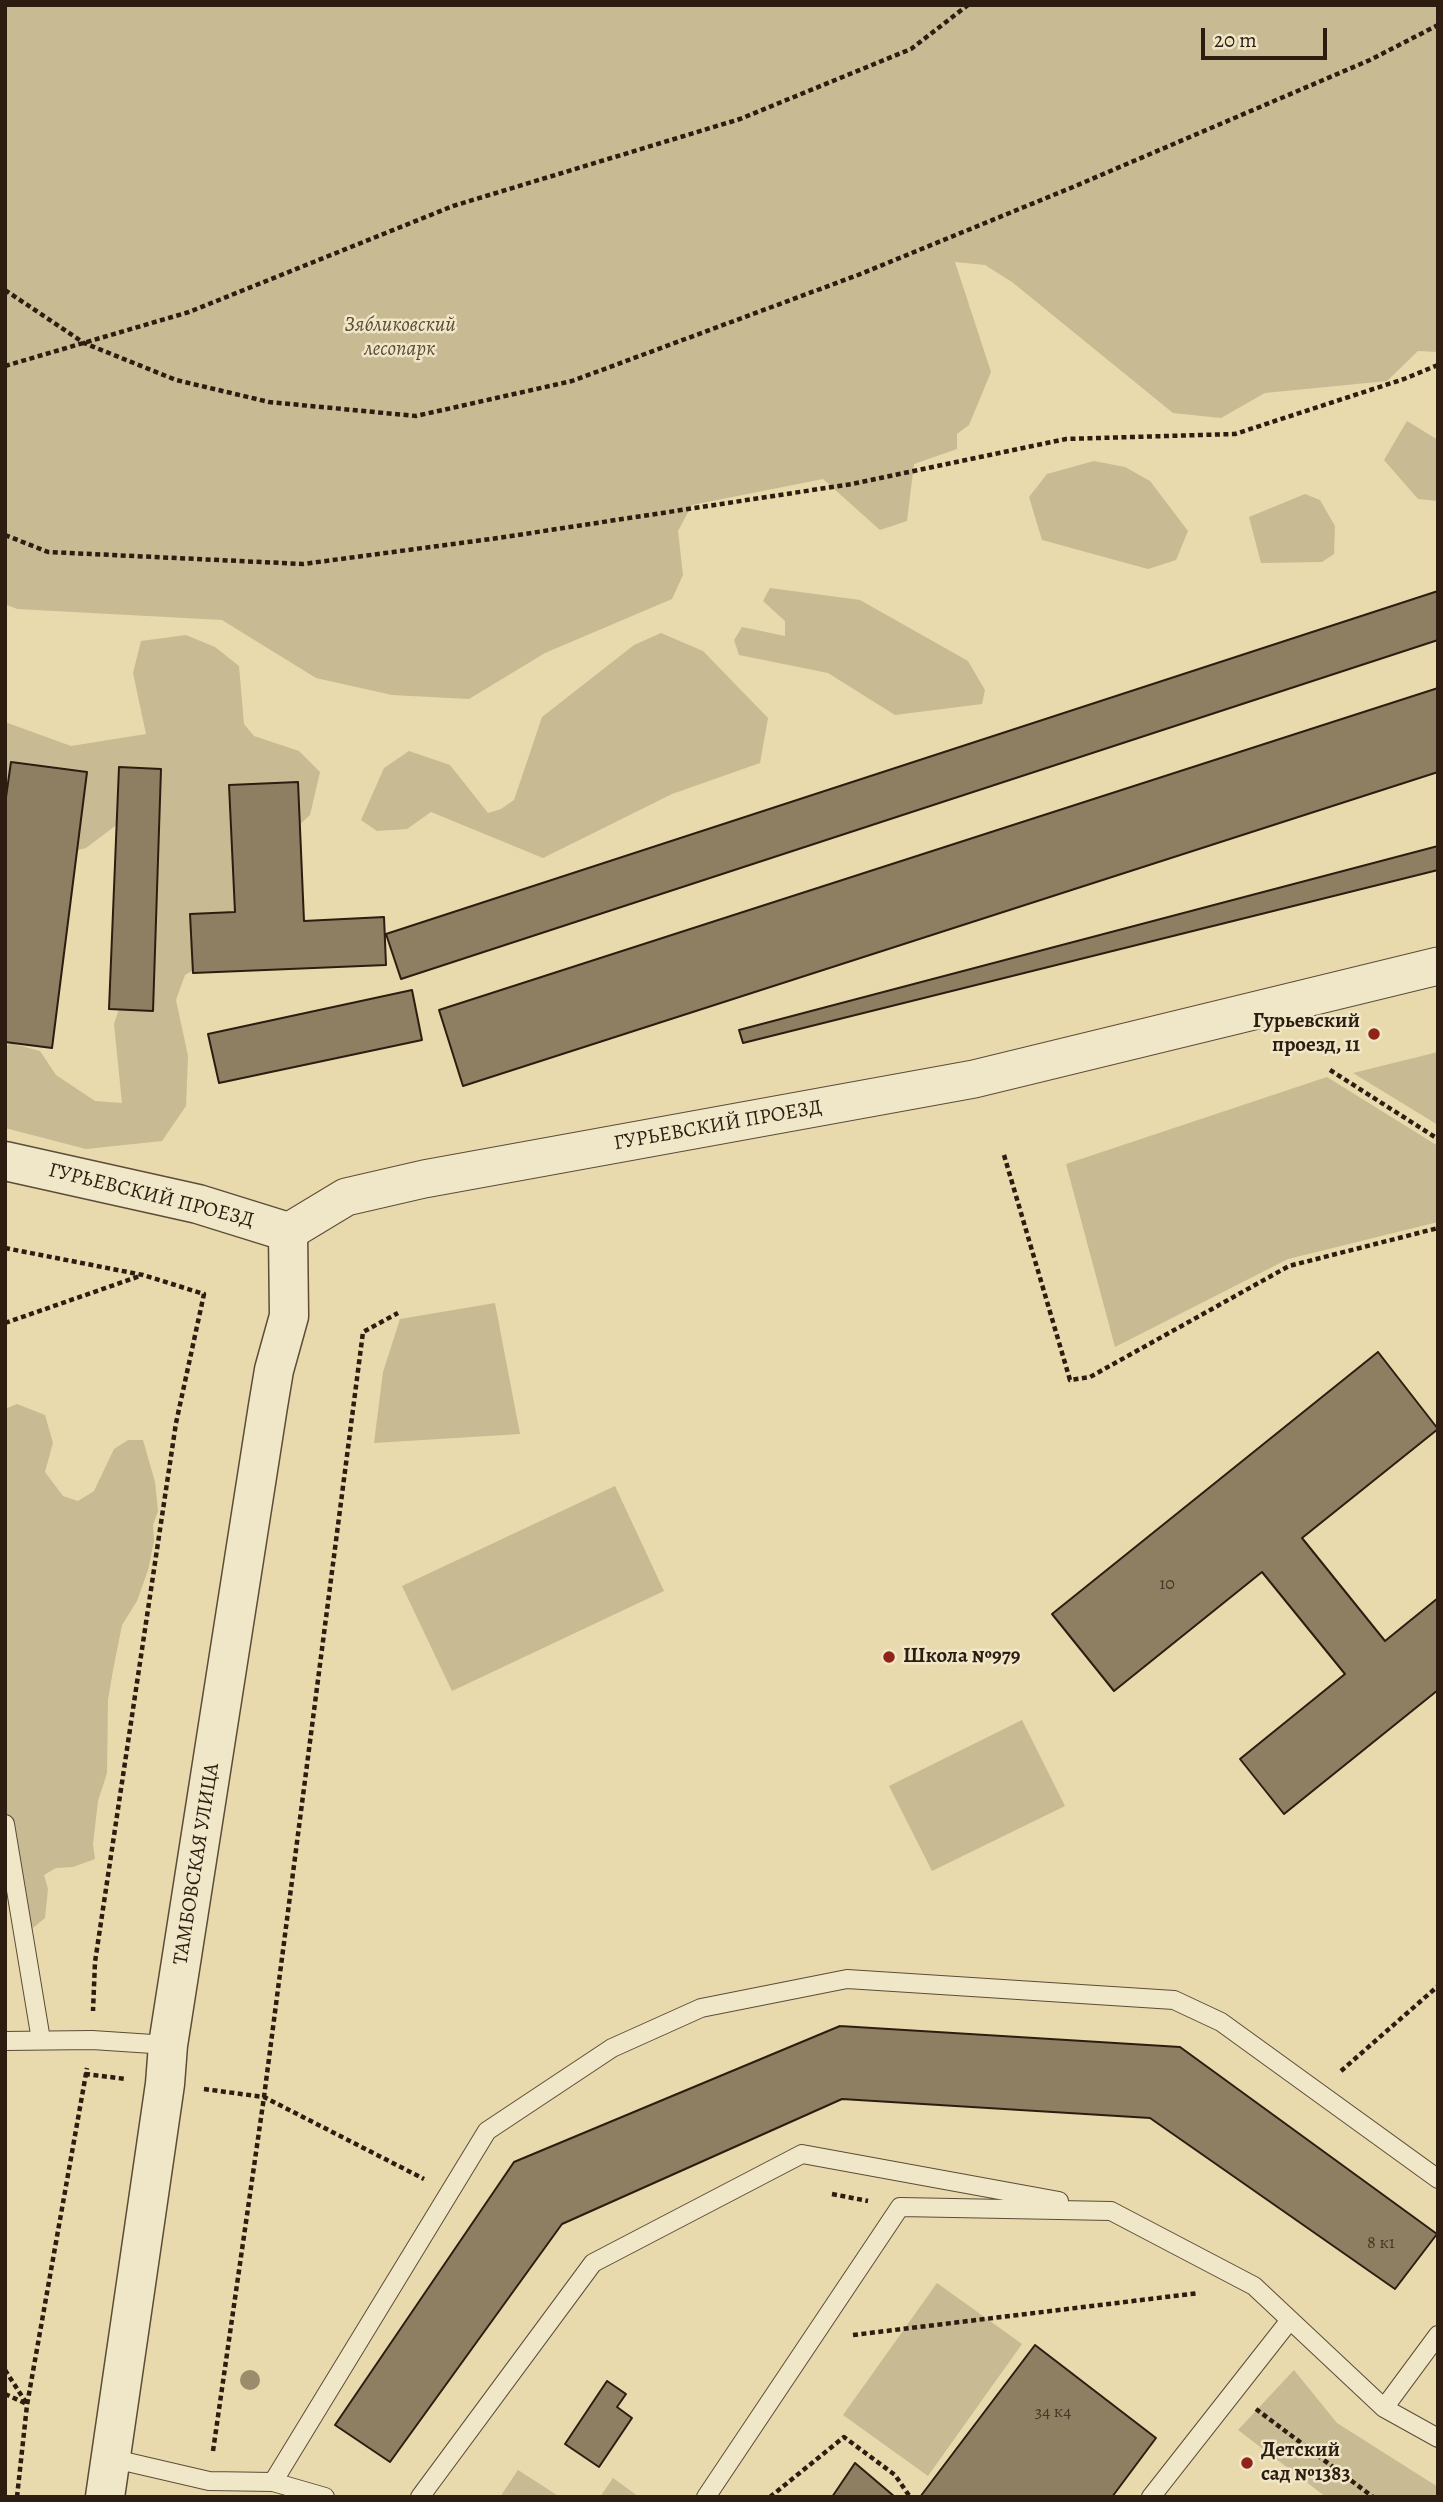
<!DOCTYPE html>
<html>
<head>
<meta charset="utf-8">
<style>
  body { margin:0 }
  #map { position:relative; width:1443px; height:2502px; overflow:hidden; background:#e8daac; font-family:Alegreya,serif }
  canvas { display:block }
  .frame { position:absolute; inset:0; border:7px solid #2d1d11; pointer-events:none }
  .scale { position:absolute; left:1201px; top:28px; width:126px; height:32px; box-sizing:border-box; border:4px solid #2d1d11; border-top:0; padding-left:9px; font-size:21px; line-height:24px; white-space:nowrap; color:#2d1d11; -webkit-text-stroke:5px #f0e7c9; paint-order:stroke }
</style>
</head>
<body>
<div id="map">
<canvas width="1443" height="2502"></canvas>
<div class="frame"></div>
<div class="scale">20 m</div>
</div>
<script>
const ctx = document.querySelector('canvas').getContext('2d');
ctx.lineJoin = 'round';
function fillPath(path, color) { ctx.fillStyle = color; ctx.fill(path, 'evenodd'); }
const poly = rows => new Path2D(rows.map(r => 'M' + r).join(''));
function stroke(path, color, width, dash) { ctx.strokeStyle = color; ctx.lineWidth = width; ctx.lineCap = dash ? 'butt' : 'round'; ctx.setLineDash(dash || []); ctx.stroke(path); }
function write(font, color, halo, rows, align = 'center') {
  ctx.font = font + ' Alegreya,serif'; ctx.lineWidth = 5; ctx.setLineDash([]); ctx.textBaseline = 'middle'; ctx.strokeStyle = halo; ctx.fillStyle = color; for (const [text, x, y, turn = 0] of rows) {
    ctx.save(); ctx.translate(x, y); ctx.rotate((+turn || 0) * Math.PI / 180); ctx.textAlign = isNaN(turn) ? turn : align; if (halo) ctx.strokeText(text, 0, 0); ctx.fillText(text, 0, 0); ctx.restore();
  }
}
fillPath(poly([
  [5,5,1438,5,1438,352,1418,351,1387,381,1265,393,1221,418,1173,413,1012,282,985,265,955,262,991,372,969,425,957,434,957,449,914,464,907,521,880,530,823,479,692,505,678,531,683,575,672,599,545,653,469,699,392,695,316,678,222,620,17,609,5,604],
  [1407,421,1438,440,1438,501,1418,499,1384,460],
  [1094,461,1125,467,1150,481,1188,531,1176,560,1148,569,1042,540,1029,497,1047,474],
  [1305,494,1320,500,1335,526,1334,554,1322,562,1261,563,1249,517],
  [770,588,860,600,968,661,985,690,982,704,895,715,828,673,739,655,734,640,742,627,785,636,785,621,763,601],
  [661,633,703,651,768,718,760,763,672,794,543,858,431,812,407,829,377,831,361,820,384,768,409,751,450,765,488,813,501,809,514,800,542,717,634,645],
  [186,635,215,647,239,666,244,724,254,736,299,751,320,772,310,815,268,853,210,960,185,975,176,1000,188,1056,186,1106,162,1141,86,1149,5,1128,5,1047,10,1043,40,1051,56,1075,95,1101,122,1103,114,1024,139,949,143,855,160,829,135,811,86,848,24,864,5,858,5,722,71,746,146,734,133,673,141,641],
  [1438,1052,1438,1125,1353,1073],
  [1327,1077,1438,1146,1438,1222,1288,1259,1115,1347,1066,1164],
  [495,1303,520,1434,374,1443,383,1372,400,1319],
  [17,1404,45,1415,53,1443,45,1472,63,1496,78,1501,94,1491,114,1449,128,1440,143,1440,155,1482,158,1511,153,1525,154,1541,148,1570,137,1601,122,1625,113,1670,108,1700,107,1773,98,1801,93,1844,95,1859,73,1867,56,1868,44,1875,48,1889,45,1918,33,1928,14,1884,5,1817,5,1409],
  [615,1486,664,1591,452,1691,402,1586],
  [1022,1720,1065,1806,932,1871,889,1786],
  [937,2283,1022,2344,928,2476,843,2415],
  [1294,2370,1337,2423,1438,2487,1438,2497,1326,2497,1238,2430],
  [518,2470,560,2497,500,2497],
  [613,2478,639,2497,600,2497]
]), '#c8ba92');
const building = poly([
  [1438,591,1438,640,401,979,386,934,1438,591],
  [1438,688,1438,772,463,1086,439,1010,1438,688],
  [11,762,87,772,52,1048,5,1042,5,804,11,762],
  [119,767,161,769,153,1011,109,1009,119,767],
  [298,782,304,921,384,917,386,965,193,973,190,914,235,912,229,785,298,782],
  [1438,846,1438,870,743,1043,739,1030,1438,846],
  [412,990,422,1040,219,1083,208,1034,412,990],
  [1378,1352,1438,1429,1302,1538,1385,1641,1438,1598,1438,1690,1284,1814,1240,1759,1345,1674,1262,1572,1114,1691,1052,1614,1378,1352],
  [840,2026,1180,2047,1437,2234,1395,2289,1150,2118,842,2099,562,2224,390,2462,335,2425,514,2162,840,2026],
  [1035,2345,1156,2438,1112,2497,920,2497,1035,2345],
  [607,2381,626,2394,617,2407,632,2418,599,2467,565,2444,607,2381],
  [855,2463,895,2497,832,2497,855,2463]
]);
fillPath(building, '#8e7f62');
stroke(building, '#2d1d11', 2);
const service = poly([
  [5,1824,41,2040],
  [5,2041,92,2040,168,2045],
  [1384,2408,1438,2335],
  [110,2458,209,2481,273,2482,325,2497],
  [273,2482,487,2131,612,2048,701,2008,847,1979,1174,2000,1221,2022,1438,2179],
  [420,2497,593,2263,802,2154,1059,2201],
  [706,2497,900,2207,1111,2211,1254,2286,1384,2408,1438,2438],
  [1151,2497,1290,2320]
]);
const minor = poly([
  [288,1232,346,1197,424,1179,974,1079,1438,966]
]);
const tertiary = poly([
  [5,1161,198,1204,288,1232,289,1316,274,1370,268,1406,168,2045,165,2084,105,2497]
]);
stroke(service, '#5c4c38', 20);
stroke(minor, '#5c4c38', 39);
stroke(tertiary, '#5c4c38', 41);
stroke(poly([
  [5,290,84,343,176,380,269,402,416,416,572,381,858,275,1073,187,1370,60,1438,25],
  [5,366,189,312,453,206,740,119,911,49,968,5],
  [5,535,48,552,303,564,498,538,852,484,1066,439,1235,434,1404,379,1438,365],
  [1330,1070,1438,1139],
  [1004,1155,1070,1380,1090,1377,1289,1266,1438,1228],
  [5,1248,143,1275,204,1294,176,1423,95,1962,93,2011],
  [5,1323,140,1276],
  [1341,2071,1438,1986],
  [85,2074,126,2079],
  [204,2089,264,2097,424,2179],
  [832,2194,868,2201],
  [853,2335,1199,2293],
  [5,2370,27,2404],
  [5,2394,27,2404],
  [1256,2409,1373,2497],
  [213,2451,264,2097,363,1332,398,1313],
  [17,2497,27,2405,87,2068],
  [770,2497,844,2437,895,2475,910,2497]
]), '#2d1d11', 4.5, [5, 3.5]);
stroke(service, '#f0e7c9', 18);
stroke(minor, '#f0e7c9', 37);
stroke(tertiary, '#f0e7c9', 38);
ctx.fillStyle = '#9b8c6c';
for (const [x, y] of [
  [250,2380]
]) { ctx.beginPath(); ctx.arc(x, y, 10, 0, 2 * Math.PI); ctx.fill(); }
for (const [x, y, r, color] of [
  [1374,1034,7,"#8f2418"],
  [889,1657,7,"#8f2418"],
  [1247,2463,7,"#8f2418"]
]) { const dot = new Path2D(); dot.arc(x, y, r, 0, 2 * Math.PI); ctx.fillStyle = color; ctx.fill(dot); stroke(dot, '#f0e7c9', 2.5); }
write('18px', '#453625', null, [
  ["10",1167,1585],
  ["8 к1",1381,2244],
  ["34 к4",1053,2413]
]);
write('italic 21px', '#5c4c38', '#f0e7c9', [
  ["Зябликовский",400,326],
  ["лесопарк",400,350]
]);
write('bold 21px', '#2d1d11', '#f0e7c9', [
  ["Гурьевский",1360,1022,"right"],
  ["проезд, 11",1360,1046,"right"],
  ["Школа №979",903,1657],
  ["Детский",1261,2451],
  ["сад №1383",1261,2475]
], 'left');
write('21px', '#2d1d11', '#f0e7c9', [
  ["ГУРЬЕВСКИЙ ПРОЕЗД",718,1126,-10],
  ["ГУРЬЕВСКИЙ ПРОЕЗД",151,1196,14],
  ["ТАМБОВСКАЯ УЛИЦА",197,1864,-81]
]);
</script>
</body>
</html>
